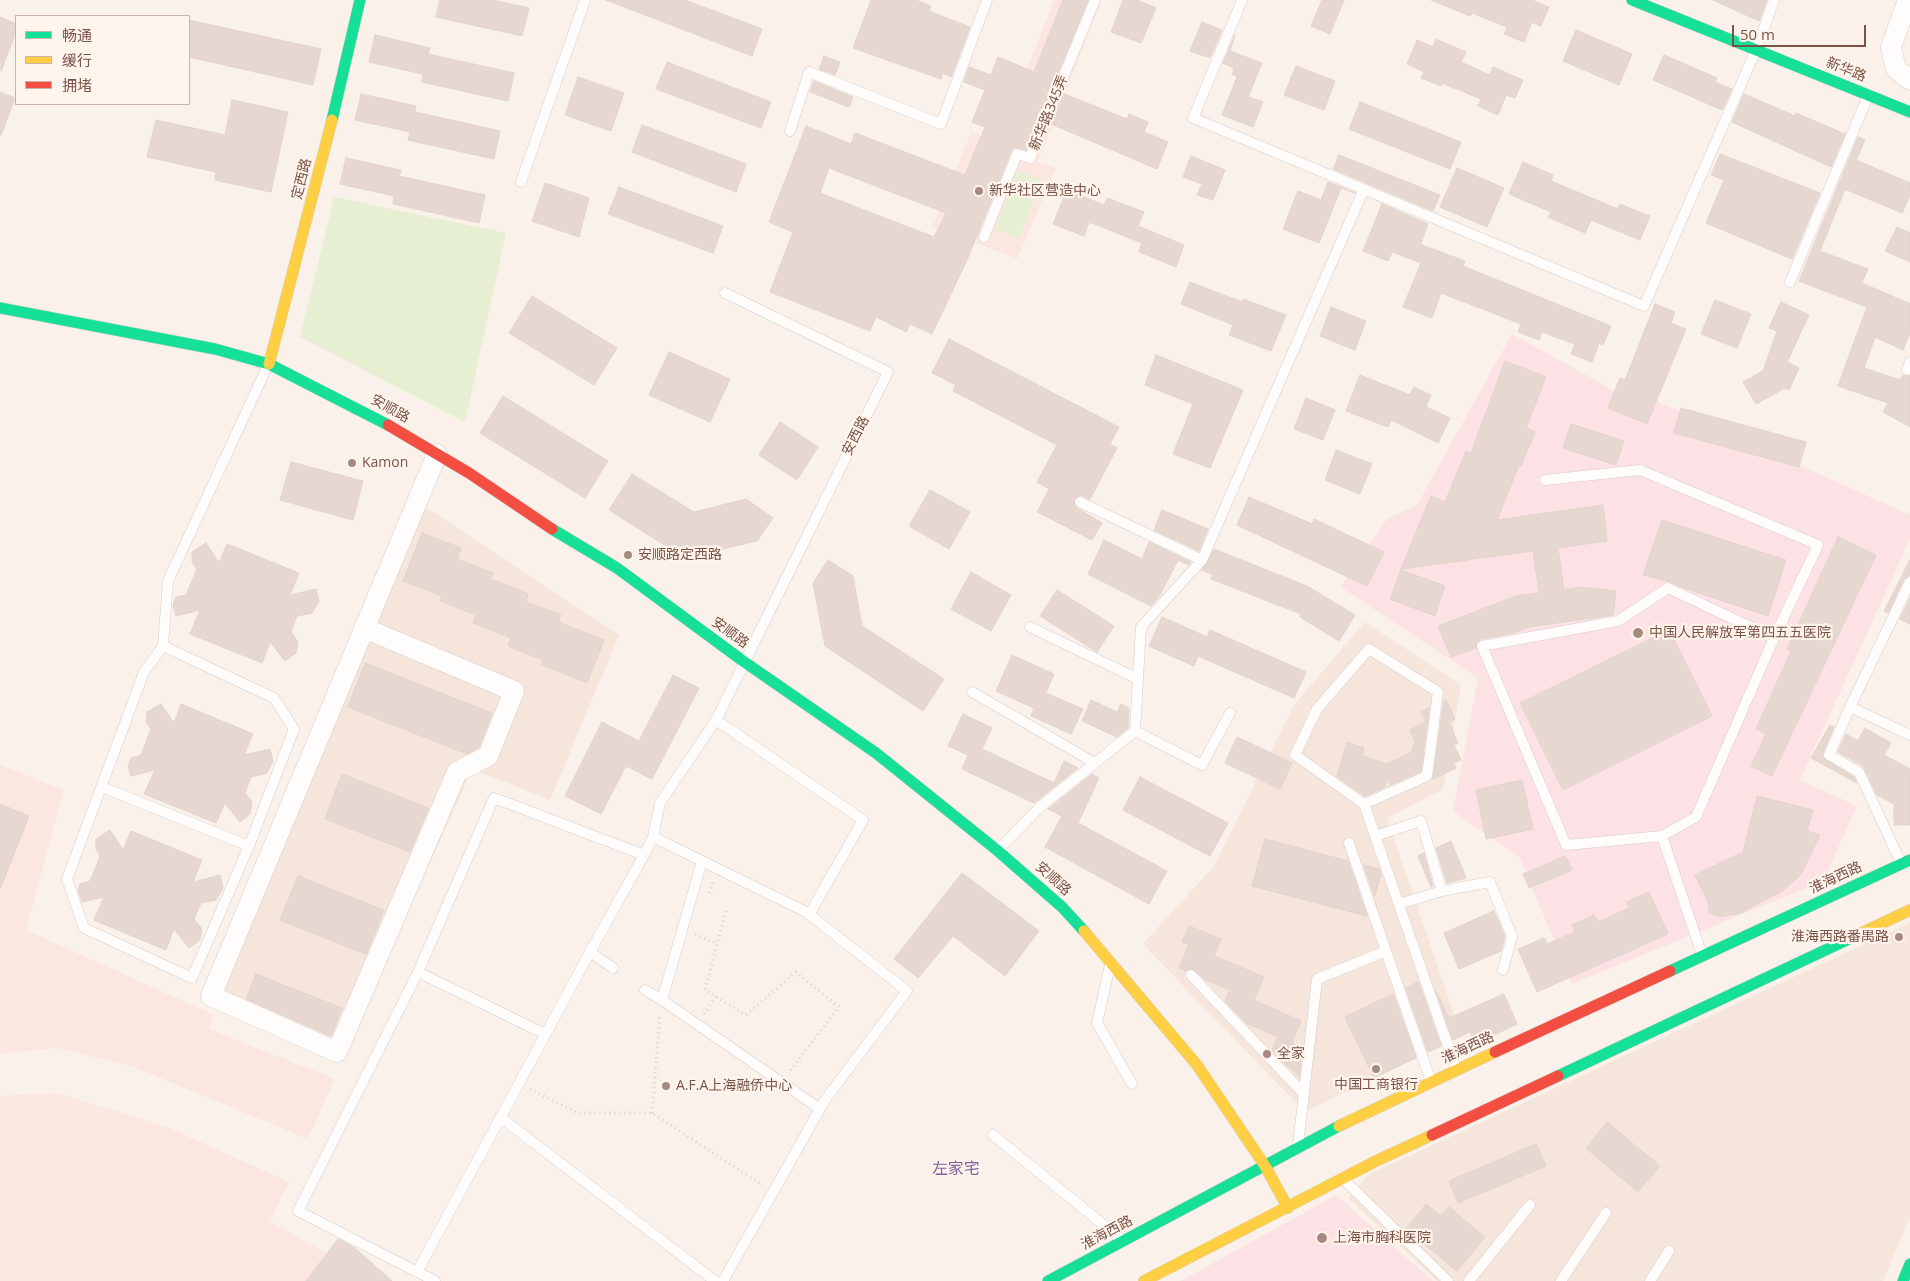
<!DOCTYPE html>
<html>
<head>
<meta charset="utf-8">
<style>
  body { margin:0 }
  #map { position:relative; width:1910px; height:1281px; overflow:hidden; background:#f9f1ea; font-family:"Open Sans","Noto Sans SC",sans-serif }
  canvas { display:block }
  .legend { position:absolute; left:15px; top:15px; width:175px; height:90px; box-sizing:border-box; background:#fff5ed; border:1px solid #cab4aa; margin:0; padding:6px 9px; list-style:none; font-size:15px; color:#7b5246 }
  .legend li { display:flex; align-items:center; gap:10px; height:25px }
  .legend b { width:25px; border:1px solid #cab4aa }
  .scale { position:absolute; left:1732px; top:25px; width:134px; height:22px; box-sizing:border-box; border:2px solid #7b5246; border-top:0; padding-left:6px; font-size:15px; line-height:18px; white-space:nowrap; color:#7b5246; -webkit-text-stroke:4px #fff5ed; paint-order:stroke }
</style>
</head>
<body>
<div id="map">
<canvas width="1910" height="1281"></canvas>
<ul class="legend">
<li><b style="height:6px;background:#16e098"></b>畅通</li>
<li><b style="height:6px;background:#ffcf43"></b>缓行</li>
<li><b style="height:6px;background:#f24e42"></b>拥堵</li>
</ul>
<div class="scale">50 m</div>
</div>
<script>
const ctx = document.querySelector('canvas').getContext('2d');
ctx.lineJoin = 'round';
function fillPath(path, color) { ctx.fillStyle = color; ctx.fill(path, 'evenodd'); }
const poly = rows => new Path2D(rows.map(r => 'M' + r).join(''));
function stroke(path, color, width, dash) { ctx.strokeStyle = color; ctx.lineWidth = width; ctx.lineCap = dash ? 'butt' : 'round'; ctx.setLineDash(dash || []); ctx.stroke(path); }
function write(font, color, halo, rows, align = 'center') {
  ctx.font = font + ' "Open Sans","Noto Sans SC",sans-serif'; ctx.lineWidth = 4.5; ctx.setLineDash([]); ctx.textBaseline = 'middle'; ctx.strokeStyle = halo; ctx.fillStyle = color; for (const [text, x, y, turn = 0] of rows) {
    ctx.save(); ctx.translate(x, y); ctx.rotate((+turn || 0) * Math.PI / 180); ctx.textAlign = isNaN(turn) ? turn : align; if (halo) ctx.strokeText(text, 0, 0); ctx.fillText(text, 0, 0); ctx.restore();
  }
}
fillPath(poly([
  [415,500,619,635,550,800,472,769,342,1059,206,1000],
  [1365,622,1461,685,1443,789,1387,818,1461,1035,1305,1112,1143,944,1214,866,1294,705],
  [1910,923,1910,1218,1883,1281,1437,1281,1348,1198,1368,1175]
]), '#f6e5da');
fillPath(poly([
  [1054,0,1102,0,1038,162,1056,168,1017,259,933,226,971,132,999,142],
  [0,765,64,790,26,930,214,1015,209,1029,335,1079,308,1139,134,1067,57,1048,0,1054],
  [57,1093,165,1126,289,1182,270,1221,375,1281,0,1281,0,1096]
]), '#fce7e0');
fillPath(poly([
  [1512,334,1624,396,1655,400,1910,515,1910,539,1800,780,1857,806,1823,881,1572,984,1520,858,1453,811,1478,678,1341,587,1387,519,1417,505],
  [1336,1195,1433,1281,1181,1281]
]), '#fce2e4');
fillPath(poly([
  [1018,171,1042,180,1019,238,995,230],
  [334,197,506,233,465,422,300,337]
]), '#e7efd3');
const building = poly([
  [440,0,493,0,529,8,522,36,436,17,440,0],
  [606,0,685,0,762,29,752,56,606,0],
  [871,0,916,0,931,6,929,11,970,27,951,77,943,73,941,79,853,48,871,0],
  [1063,0,1088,0,1026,150,1013,147,1011,151,967,260,932,334,910,324,906,332,876,317,870,331,770,292,793,232,769,222,806,126,851,144,855,133,965,175,985,127,972,122,985,90,964,82,969,67,991,75,998,57,1034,72,1063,0],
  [829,168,946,213,934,237,820,193,829,168],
  [1123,0,1137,0,1156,8,1141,43,1111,32,1123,0],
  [1322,0,1344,0,1330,34,1311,26,1322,0],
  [1431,0,1532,0,1549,7,1541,26,1532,22,1524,42,1504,34,1507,27,1472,13,1470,16,1431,0],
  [1713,0,1767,0,1759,21,1713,0],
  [0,17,16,24,16,32,1,71,0,17],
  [189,20,321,49,313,85,189,57,189,20],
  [1202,22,1222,30,1210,58,1190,51,1202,22],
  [1576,30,1632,54,1619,85,1563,61,1576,30],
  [375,35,430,48,428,54,514,73,508,101,422,82,423,74,369,62,375,35],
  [1235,35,1230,51,1262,63,1248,97,1263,102,1253,127,1222,115,1237,77,1232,74,1234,68,1223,63,1235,35],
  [1436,39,1466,52,1461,62,1490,75,1493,67,1523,80,1515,98,1506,95,1498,115,1478,106,1481,99,1442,83,1441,86,1421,78,1424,72,1407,64,1417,40,1433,47,1436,39],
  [1664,55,1717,78,1715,82,1732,89,1722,110,1653,80,1664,55],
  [824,56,840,62,835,75,819,69,824,56],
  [667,62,771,102,761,128,656,89,667,62],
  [1296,66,1335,81,1324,110,1284,95,1296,66],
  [578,77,624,93,611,131,565,115,578,77],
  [814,81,853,97,849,107,810,92,814,81],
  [0,92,15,98,1,135,0,135,0,92],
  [361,94,416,106,415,112,500,131,494,159,408,140,410,132,355,120,361,94],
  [1064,94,1127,119,1129,114,1148,122,1144,132,1168,142,1157,169,1051,124,1064,94],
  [1744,94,1795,116,1796,113,1845,134,1846,132,1831,167,1732,122,1744,94],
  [232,100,288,112,271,192,215,180,216,172,147,157,156,120,225,135,232,100],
  [1360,102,1461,142,1450,169,1349,129,1360,102],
  [642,125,746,164,736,192,632,152,642,125],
  [1858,137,1865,140,1856,160,1910,183,1910,195,1902,213,1845,189,1820,251,1868,269,1862,283,1910,304,1910,333,1903,350,1875,337,1864,368,1900,380,1903,375,1910,376,1910,427,1883,412,1888,403,1838,386,1867,307,1799,281,1858,137],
  [1720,154,1820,193,1792,259,1706,223,1724,180,1711,175,1720,154],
  [1339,155,1440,195,1433,211,1333,169,1339,155],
  [1191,156,1225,170,1213,200,1197,195,1202,184,1183,177,1191,156],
  [346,158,401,170,399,176,485,195,479,223,393,204,394,196,340,184,346,158],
  [1523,162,1553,175,1551,181,1618,209,1620,204,1650,216,1640,240,1591,220,1585,233,1548,217,1551,212,1509,194,1523,162],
  [1457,168,1504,188,1487,227,1440,207,1457,168],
  [1328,182,1355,193,1341,188,1319,243,1283,229,1298,191,1321,200,1328,182],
  [545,183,589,198,579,237,532,221,545,183],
  [619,187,723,226,713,253,608,214,619,187],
  [1067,190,1104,205,1107,198,1144,212,1138,226,1184,245,1176,267,1139,252,1142,243,1089,222,1084,236,1053,224,1067,190],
  [1382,204,1428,224,1421,243,1422,245,1465,261,1463,266,1611,326,1603,345,1599,343,1592,362,1571,354,1575,344,1542,332,1539,340,1518,332,1521,324,1441,293,1432,318,1403,307,1421,263,1392,252,1388,261,1363,251,1382,204],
  [1897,227,1910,233,1910,262,1885,251,1897,227],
  [1190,282,1242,302,1243,299,1286,315,1271,351,1229,335,1233,325,1181,304,1190,282],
  [532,296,617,348,594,385,509,333,532,296],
  [1715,300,1751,314,1737,348,1701,334,1715,300],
  [1781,302,1809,315,1787,362,1799,368,1789,390,1785,388,1756,404,1743,382,1763,371,1777,331,1769,328,1781,302],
  [1655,304,1675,312,1671,323,1686,329,1647,424,1608,408,1620,378,1625,380,1655,304],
  [1331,307,1366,321,1355,350,1320,336,1331,307],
  [949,339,1119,427,1110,444,1117,448,1090,499,1080,495,1074,500,1077,508,1102,523,1092,540,1037,512,1049,489,1037,482,1057,445,953,391,956,385,932,373,949,339],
  [669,352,730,379,710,422,649,395,669,352],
  [1156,355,1243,390,1210,468,1173,454,1193,404,1145,385,1156,355],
  [1505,361,1546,377,1526,428,1535,432,1521,466,1519,465,1497,520,1603,505,1607,541,1558,548,1564,590,1581,587,1616,591,1613,615,1529,627,1513,633,1481,639,1477,642,1476,648,1451,657,1438,626,1516,596,1539,593,1533,551,1401,569,1431,496,1445,502,1466,451,1471,453,1505,361],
  [1360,375,1410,395,1414,387,1431,395,1426,407,1450,418,1438,443,1391,420,1388,427,1346,411,1360,375],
  [503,396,608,461,585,498,480,433,503,396],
  [1306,398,1335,410,1323,440,1294,429,1306,398],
  [1681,408,1806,442,1799,467,1674,433,1681,408],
  [780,422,818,447,797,480,759,455,780,422],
  [1571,424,1624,441,1616,465,1563,448,1571,424],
  [1336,450,1372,464,1360,494,1325,480,1336,450],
  [291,462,363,481,353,520,280,500,291,462],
  [632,474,694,512,746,499,773,518,757,541,685,558,609,510,632,474],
  [930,490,970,512,949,549,909,526,930,490],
  [1249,497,1312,524,1314,519,1384,552,1367,586,1237,525,1249,497],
  [1162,510,1208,529,1199,551,1154,530,1162,510],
  [1662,520,1786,560,1768,616,1687,589,1671,582,1643,575,1662,520],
  [422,533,461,548,457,559,493,573,491,579,528,594,526,602,561,615,558,622,604,640,587,683,541,664,543,660,508,646,511,638,473,623,476,615,440,601,442,596,403,581,422,533],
  [1838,537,1876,555,1772,776,1751,766,1766,734,1756,729,1791,651,1787,649,1838,537],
  [1104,540,1142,559,1149,542,1191,562,1188,565,1178,560,1160,595,1151,606,1088,574,1104,540],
  [206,543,219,563,227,544,299,573,290,595,316,589,319,601,312,613,297,616,291,632,298,642,296,653,285,661,270,642,262,663,190,634,200,610,176,616,173,605,176,597,186,595,197,569,192,562,192,552,206,543],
  [1214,549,1307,586,1355,615,1339,641,1300,617,1301,614,1211,579,1213,575,1202,570,1214,549],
  [828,560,853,576,862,626,944,679,923,711,825,646,813,583,828,560],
  [1910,560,1910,575,1904,579,1888,613,1884,611,1910,560],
  [1401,570,1445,586,1435,616,1390,599,1401,570],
  [971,572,1011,595,991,631,951,609,971,572],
  [1057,590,1114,626,1097,652,1040,616,1057,590],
  [1910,598,1910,624,1900,619,1910,598],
  [1162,617,1207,637,1210,630,1306,672,1294,698,1198,656,1194,666,1149,646,1162,617],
  [1669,630,1712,716,1563,790,1520,703,1669,630],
  [1012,655,1054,674,1046,693,1083,709,1071,734,1031,716,1034,708,996,691,1012,655],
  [365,663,492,713,479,747,467,754,348,707,365,663],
  [673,675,699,688,652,779,626,766,601,814,565,796,602,722,639,741,673,675],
  [1091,700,1117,712,1121,704,1129,708,1128,728,1117,737,1082,721,1091,700],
  [1446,700,1455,719,1449,722,1458,743,1454,745,1461,760,1454,763,1456,768,1433,779,1444,701,1446,700],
  [161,704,174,723,181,704,253,734,244,755,270,749,273,761,267,773,251,777,245,793,252,802,250,814,240,822,225,803,216,823,144,794,155,770,131,776,128,766,131,758,141,755,151,729,146,722,147,712,161,704],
  [1429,708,1421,771,1390,785,1387,778,1385,787,1365,796,1337,776,1347,742,1364,748,1362,756,1387,764,1412,752,1415,741,1410,730,1426,722,1421,712,1429,708],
  [963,714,992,728,982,749,1054,783,1064,761,1078,768,1034,803,962,769,968,755,948,746,963,714],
  [1830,725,1834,727,1823,752,1823,758,1854,777,1857,783,1811,758,1830,725],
  [1865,728,1891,743,1884,755,1910,769,1910,825,1894,825,1894,804,1877,795,1863,766,1838,752,1846,734,1858,741,1865,728],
  [1237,737,1292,763,1280,789,1225,763,1237,737],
  [342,774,428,808,410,852,325,819,342,774],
  [1092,774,1099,778,1078,823,1167,871,1149,904,1045,847,1062,816,1048,809,1092,774],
  [1140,777,1228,823,1210,856,1123,810,1140,777],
  [1522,780,1533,829,1486,839,1476,790,1522,780],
  [1757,796,1813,810,1807,831,1820,835,1801,874,1784,890,1741,913,1720,917,1709,912,1709,904,1695,875,1743,852,1757,796],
  [0,804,29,816,1,887,0,887,0,804],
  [110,830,123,850,131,831,202,860,193,882,220,875,223,888,216,900,201,903,194,919,202,929,200,940,189,948,174,929,166,950,94,920,104,897,82,902,78,890,80,884,90,881,100,856,96,849,96,839,110,830],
  [1265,839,1348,861,1367,916,1252,886,1265,839],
  [1451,841,1466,878,1447,883,1436,848,1451,841],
  [1424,853,1433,886,1431,887,1418,856,1424,853],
  [1565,856,1572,870,1529,888,1523,874,1565,856],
  [1364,865,1379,869,1381,873,1375,896,1364,865],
  [962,873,1039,931,1005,976,953,936,918,978,894,959,962,873],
  [298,876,384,910,366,954,280,920,298,876],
  [1649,892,1668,934,1537,992,1518,949,1544,938,1547,944,1575,932,1572,925,1594,915,1598,922,1629,908,1627,902,1649,892],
  [1494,911,1505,936,1501,951,1459,969,1444,933,1494,911],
  [1189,926,1221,939,1214,956,1264,977,1254,1000,1301,1021,1292,1043,1302,1047,1299,1076,1272,1051,1278,1037,1246,1023,1225,1001,1230,990,1204,979,1193,969,1186,971,1179,968,1189,945,1182,942,1189,926],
  [256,974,342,1008,331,1036,246,999,256,974],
  [1418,982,1441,1046,1428,1052,1406,988,1418,982],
  [1436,991,1449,1018,1504,994,1517,1024,1475,1044,1470,1032,1453,1040,1436,991],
  [1393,994,1416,1058,1374,1078,1345,1017,1393,994],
  [1607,1122,1660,1166,1638,1192,1586,1148,1607,1122],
  [1536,1144,1546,1166,1458,1203,1449,1181,1536,1144],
  [1426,1204,1441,1216,1449,1207,1485,1237,1457,1271,1406,1229,1426,1204],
  [338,1239,355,1248,392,1281,306,1281,338,1239]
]);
fillPath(building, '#e6d7d1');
stroke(building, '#e2d3cc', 1);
const lane = poly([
  [1242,0,1193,118,1644,306,1756,50,1774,0],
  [790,131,809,72,941,124,987,0],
  [521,182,585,0],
  [984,237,1017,154,1030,158,1095,0],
  [1790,282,1868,96],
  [1907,370,1910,362],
  [1545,480,1640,470,1818,545,1774,638],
  [1080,502,1202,560],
  [1030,627,1138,679],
  [163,646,274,698,294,729,249,846,192,978,84,928,67,879,144,672,163,646,168,581,268,365],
  [972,692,1095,763],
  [1850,707,1910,582],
  [716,720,863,820,809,915],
  [1135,731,1202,765,1230,713],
  [102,787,249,846],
  [1364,804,1427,776,1438,692,1369,649,1317,709,1295,755,1364,804,1456,1069],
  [1375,836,1421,821,1442,891,1490,882,1512,936,1503,970],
  [1662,836,1696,817,1774,638,1668,588,1618,621,1482,646,1566,845,1662,836,1702,955],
  [653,837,806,912,907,991,825,1100,723,1281],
  [1349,843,1386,951],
  [998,850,1041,806,1135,731,1141,627,1202,560,1364,189],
  [702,861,662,1000,820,1109],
  [1901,863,1859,772,1829,755,1850,707,1910,735],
  [1399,904,1442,891],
  [590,952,613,968],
  [1110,965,1097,1023,1132,1084],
  [418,972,545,1034],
  [1191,975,1304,1094],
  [645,990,662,1000],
  [500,1117,715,1281],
  [993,1135,1121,1239],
  [1298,1145,1317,979,1386,951,1430,1079],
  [1344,1180,1448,1281],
  [417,1272,590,952,644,855,653,837,660,803,716,720,888,372,725,293],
  [435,1281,298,1211,418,972,494,798,644,855],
  [1469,1281,1530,1205],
  [1561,1281,1606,1213],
  [1650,1281,1669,1251]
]);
const street = poly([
  [1908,0,1891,47,1896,69,1910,80],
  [364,628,514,691,488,756,457,772,337,1052,211,996,437,454]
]);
const fast = poly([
  [1632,0,1910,112],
  [332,120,360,0],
  [0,308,215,349,269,364,388,425],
  [552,529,617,568,743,661,876,753,998,851,1062,907,1084,931],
  [1670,971,1910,860],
  [1558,1076,1851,938],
  [1048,1281,1339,1126],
  [1903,1281,1910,1264]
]);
const slow = poly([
  [269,364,332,120],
  [1084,931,1197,1065,1265,1166,1288,1208],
  [1851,938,1910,910],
  [1339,1126,1495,1052],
  [1144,1281,1378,1160,1432,1135]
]);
const jam = poly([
  [388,425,469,473,552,529],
  [1495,1052,1670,971],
  [1432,1135,1558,1076]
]);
stroke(lane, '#d8ccc7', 11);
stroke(street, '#d8ccc7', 21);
stroke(fast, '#dacec8', 12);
stroke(slow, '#dacec8', 12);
stroke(jam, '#dacec8', 12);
stroke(poly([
  [709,893,714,880],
  [726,911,705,990,746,1015,796,972,839,1007,789,1072],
  [695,934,717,944],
  [704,1014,716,996],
  [530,1089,578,1113,652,1113,762,1185],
  [652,1113,660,1014]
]), '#dcd0cc', 3, [1, 4]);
stroke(lane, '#fefdfc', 10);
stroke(street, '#fefdfc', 20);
stroke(fast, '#16e098', 11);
stroke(slow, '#ffcf43', 11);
stroke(jam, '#f24e42', 11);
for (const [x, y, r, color] of [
  [979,191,5,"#a78a7f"],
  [352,463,5,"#a78a7f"],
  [628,555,5,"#a78a7f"],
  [1638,633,6,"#a78a7f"],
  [1899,937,5,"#a78a7f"],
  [1267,1054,5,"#a78a7f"],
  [1376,1069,5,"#a78a7f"],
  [666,1086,5,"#a78a7f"],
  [1322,1238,6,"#a78a7f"]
]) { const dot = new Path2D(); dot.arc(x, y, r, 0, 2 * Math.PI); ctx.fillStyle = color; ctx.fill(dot); stroke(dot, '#fff5ed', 2); }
write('14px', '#7b5246', '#fff5ed', [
  ["新华路",1846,70,22],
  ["新华路345弄",1049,113,-68],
  ["定西路",302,179,-76],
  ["安顺路",390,409,29],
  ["安西路",856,436,-63],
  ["安顺路",730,633,36],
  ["淮海西路",1836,878,-25],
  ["安顺路",1053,879,42],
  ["淮海西路",1468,1048,-25],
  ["淮海西路",1107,1233,-28]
]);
write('14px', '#7b5246', '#fff5ed', [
  ["新华社区营造中心",989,191],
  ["Kamon",362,463],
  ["安顺路定西路",638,555],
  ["中国人民解放军第四五五医院",1649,633],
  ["淮海西路番禺路",1889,937,"right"],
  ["全家",1277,1054],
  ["中国工商银行",1376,1085,"center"],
  ["A.F.A上海融侨中心",676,1086],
  ["上海市胸科医院",1333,1238]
], 'left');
write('16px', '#82619f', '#fff5ed', [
  ["左家宅",956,1169]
]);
</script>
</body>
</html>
